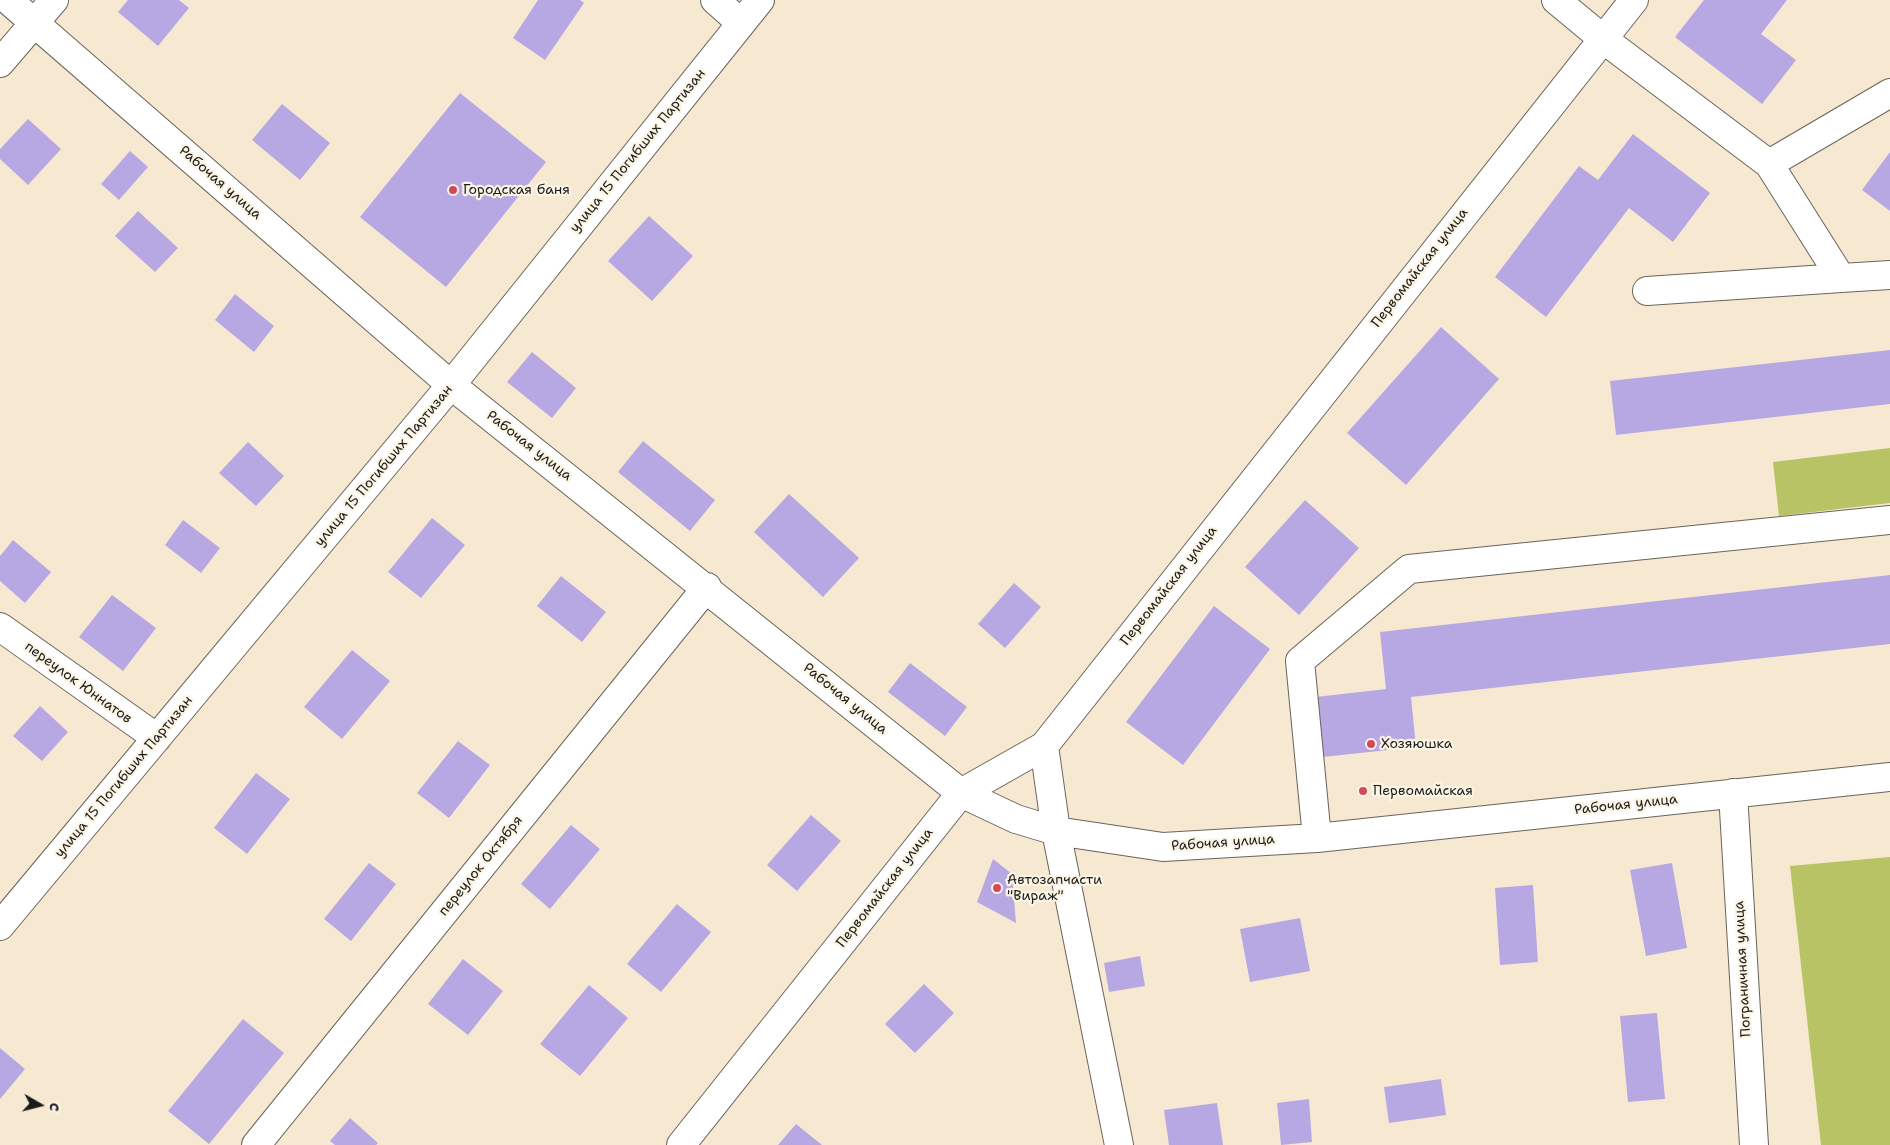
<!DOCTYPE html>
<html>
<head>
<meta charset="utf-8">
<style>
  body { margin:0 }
  #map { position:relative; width:1890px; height:1145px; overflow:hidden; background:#f7e9d1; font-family:"Shantell Sans",sans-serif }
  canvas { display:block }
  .north { position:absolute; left:15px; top:1080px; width:50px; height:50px; -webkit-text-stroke:4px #fcf5e5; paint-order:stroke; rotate:98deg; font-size:14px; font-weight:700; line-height:20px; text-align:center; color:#1c1c1c }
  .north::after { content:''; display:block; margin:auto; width:18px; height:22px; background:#1c1c1c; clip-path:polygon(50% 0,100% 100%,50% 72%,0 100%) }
</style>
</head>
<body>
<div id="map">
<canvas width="1890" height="1145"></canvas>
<div class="north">С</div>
</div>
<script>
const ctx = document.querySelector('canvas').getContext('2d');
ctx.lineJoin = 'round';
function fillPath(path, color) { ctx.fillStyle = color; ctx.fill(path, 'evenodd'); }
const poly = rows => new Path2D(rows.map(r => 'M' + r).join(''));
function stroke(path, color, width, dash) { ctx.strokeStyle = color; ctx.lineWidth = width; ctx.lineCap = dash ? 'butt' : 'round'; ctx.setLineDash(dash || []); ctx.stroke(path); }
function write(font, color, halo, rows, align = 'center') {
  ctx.font = font + ' "Shantell Sans",sans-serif'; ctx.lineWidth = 4.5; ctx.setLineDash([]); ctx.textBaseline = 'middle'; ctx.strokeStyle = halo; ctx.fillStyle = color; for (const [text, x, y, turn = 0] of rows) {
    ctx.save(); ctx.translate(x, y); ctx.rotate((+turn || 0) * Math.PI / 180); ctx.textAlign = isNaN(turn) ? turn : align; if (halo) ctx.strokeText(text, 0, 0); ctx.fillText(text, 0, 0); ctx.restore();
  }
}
fillPath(poly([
  [1890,448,1890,503,1779,516,1773,462],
  [1890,857,1890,1145,1821,1145,1790,866]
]), '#b7c365');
fillPath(poly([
  [128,0,179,0,189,8,158,46,118,12],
  [538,0,580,0,584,3,545,60,513,38],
  [1704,0,1787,0,1761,34,1796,60,1762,104,1675,37],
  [460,93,546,162,446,287,360,217],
  [282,104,330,143,300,180,252,140],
  [28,119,61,149,28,185,0,159,0,149],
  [1633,134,1710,193,1673,242,1629,208,1546,317,1495,277,1579,166,1598,180],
  [130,151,148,167,119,200,101,184],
  [1890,152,1890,211,1862,190],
  [138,211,178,248,155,272,115,236],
  [649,216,693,256,652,301,608,261],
  [235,294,274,326,254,352,215,320],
  [1441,327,1499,379,1406,485,1347,433],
  [1890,350,1890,404,1616,435,1610,381],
  [532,352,576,388,552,418,507,382],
  [643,441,715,500,690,531,618,472],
  [248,442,284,476,256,506,219,473],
  [789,494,859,558,823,597,754,532],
  [1305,500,1359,548,1299,615,1245,567],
  [432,518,465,545,421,598,388,572],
  [183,520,220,548,201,573,165,545],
  [13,540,51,572,25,603,0,581,0,556],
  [1890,575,1890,644,1411,697,1416,747,1323,757,1316,697,1386,689,1380,632],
  [561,576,606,612,582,642,537,606],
  [1014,583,1041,607,1005,648,978,624],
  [112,595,156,628,123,671,79,637],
  [1214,606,1270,649,1183,765,1126,722],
  [352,650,390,681,342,739,304,707],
  [910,663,967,707,945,736,888,692],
  [40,706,68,732,42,761,13,736],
  [458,741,490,765,449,818,417,793],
  [256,773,290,799,247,854,214,828],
  [811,815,841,841,797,891,767,865],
  [571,825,600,849,550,909,521,884],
  [993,859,1012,874,1016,923,977,902],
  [369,863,396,884,351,941,324,919],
  [1672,863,1687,948,1646,956,1630,870],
  [1533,885,1538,962,1500,965,1495,888],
  [677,904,711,932,661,992,627,964],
  [1300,918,1310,971,1250,982,1240,929],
  [1140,956,1145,986,1109,992,1104,963],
  [463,959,503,991,468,1035,428,1004],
  [924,984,954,1013,915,1053,885,1024],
  [589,985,628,1018,580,1076,540,1044],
  [1657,1013,1665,1099,1628,1102,1620,1016],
  [243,1019,284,1053,209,1144,168,1111],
  [0,1048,25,1069,0,1099],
  [1441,1079,1446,1115,1389,1123,1384,1087],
  [1309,1099,1312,1142,1281,1145,1277,1103],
  [1217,1103,1223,1145,1169,1145,1164,1110],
  [350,1118,378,1143,376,1145,335,1145,330,1141],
  [796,1124,822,1145,778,1145]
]), '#b7a8e4');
const minor = poly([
  [8,0,451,385,961,793,1016,819,1056,831,1163,847,1317,838,1890,777],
  [715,0,741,23],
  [1556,0,1603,39,1769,164,1841,278,1647,291],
  [0,63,54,0],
  [1769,164,1890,93],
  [1841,278,1890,275],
  [0,627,157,738],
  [1044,746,1056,831,1119,1145],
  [1733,793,1754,1145],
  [1317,838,1300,661,1409,569,1890,520],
  [0,926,451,385,760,0],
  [256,1145,707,587],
  [681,1145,961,793,1044,746,1634,0]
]);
stroke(minor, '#69645b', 30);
stroke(minor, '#fff', 28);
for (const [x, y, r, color] of [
  [453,190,5,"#d1495b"],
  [1371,744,5,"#d1495b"],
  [1363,791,5,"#d1495b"],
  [997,888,5,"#d1495b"]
]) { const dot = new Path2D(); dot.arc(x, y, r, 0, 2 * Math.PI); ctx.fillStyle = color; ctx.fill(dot); stroke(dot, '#fcf5e5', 2); }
write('14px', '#1c1c1c', '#fcf5e5', [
  ["улица 15 Погибших Партизан",638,151,-51],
  ["Рабочая улица",220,183,41],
  ["Первомайская улица",1420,268,-52],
  ["Рабочая улица",529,446,38],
  ["улица 15 Погибших Партизан",384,466,-50],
  ["Первомайская улица",1169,586,-52],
  ["переулок Юннатов",78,683,36],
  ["Рабочая улица",845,699,39],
  ["улица 15 Погибших Партизан",124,777,-50],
  ["Рабочая улица",1626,805,-6],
  ["Рабочая улица",1223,843,-4],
  ["переулок Октября",481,866,-51],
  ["Первомайская улица",885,888,-52],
  ["Пограничная улица",1743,969,-93]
]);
write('14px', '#1c1c1c', '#fcf5e5', [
  ["Городская баня",463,190],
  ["Хозяюшка",1381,744],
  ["Первомайская",1373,791],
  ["Автозапчасти",1007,880],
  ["\"Вираж\"",1007,896]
], 'left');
</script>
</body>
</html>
